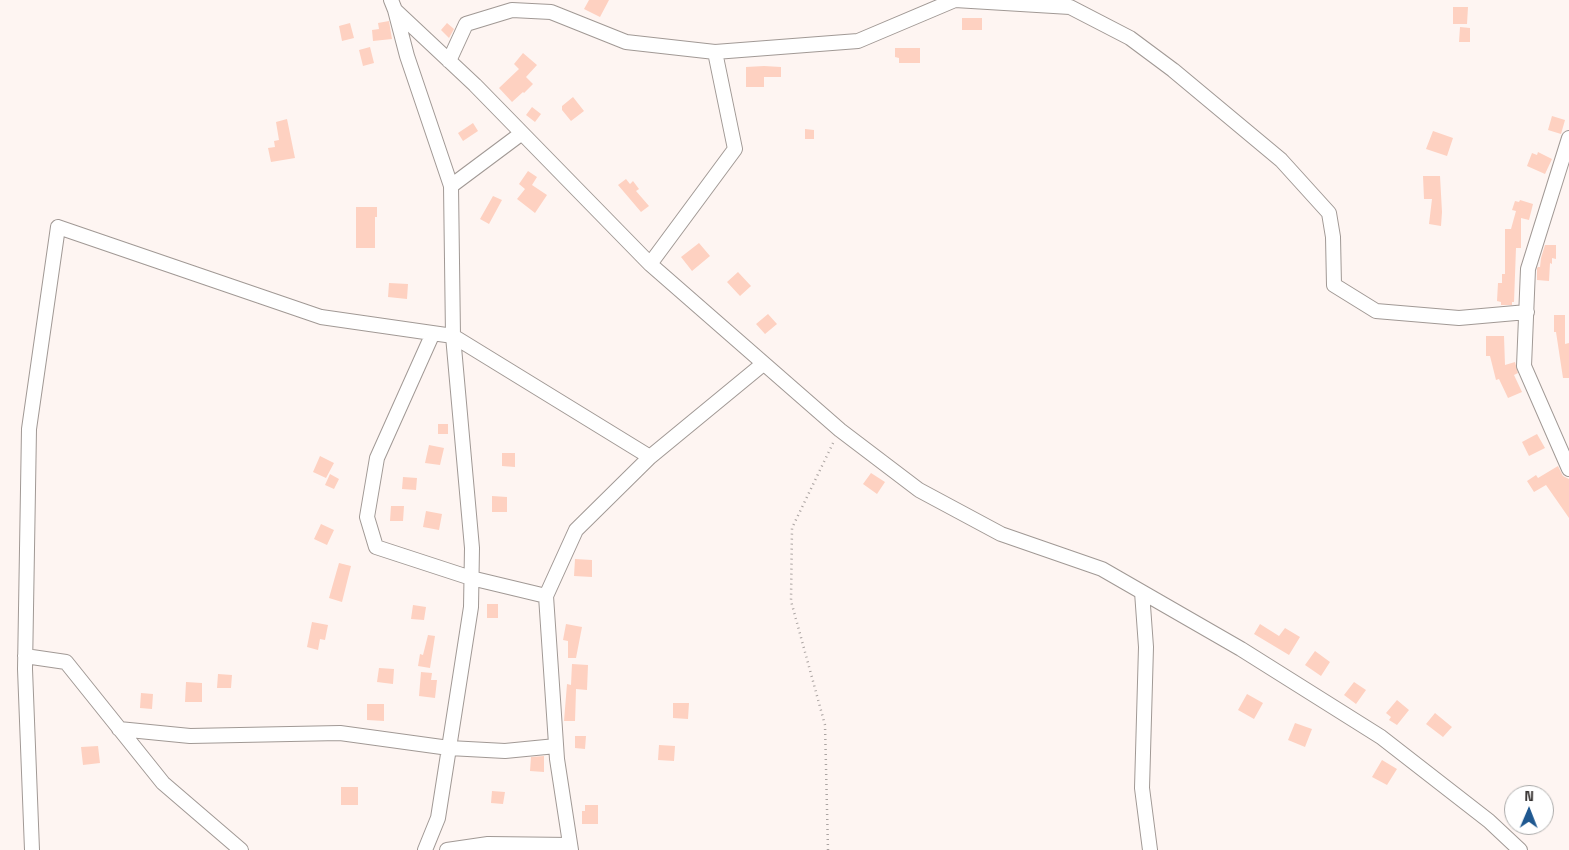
<!DOCTYPE html>
<html>
<head>
<meta charset="utf-8">
<style>
  body { margin:0 }
  #map { position:relative; width:1569px; height:850px; overflow:hidden; background:#fef5f2; font-family:"Space Grotesk",sans-serif }
  canvas { display:block }
  .north { position:absolute; left:1504px; top:785px; width:50px; height:50px; box-sizing:border-box; background:#fff; border:1px solid #adacab; border-radius:50%; rotate:1deg; font-size:14px; font-weight:700; line-height:20px; text-align:center; color:#332f2e }
  .north::after { content:''; display:block; margin:auto; width:18px; height:22px; background:#1f5890; clip-path:polygon(50% 0,100% 100%,50% 72%,0 100%) }
</style>
</head>
<body>
<div id="map">
<canvas width="1569" height="850"></canvas>
<div class="north">N</div>
</div>
<script>
const ctx = document.querySelector('canvas').getContext('2d');
ctx.lineJoin = 'round';
function fillPath(path, color) { ctx.fillStyle = color; ctx.fill(path, 'evenodd'); }
const poly = rows => new Path2D(rows.map(r => 'M' + r).join(''));
function stroke(path, color, width, dash) { ctx.strokeStyle = color; ctx.lineWidth = width; ctx.lineCap = dash ? 'butt' : 'round'; ctx.setLineDash(dash || []); ctx.stroke(path); }
fillPath(poly([
  [589,0,609,0,600,17,584,9],
  [1453,7,1468,7,1467,24,1453,24],
  [962,18,982,18,982,30,962,30],
  [389,21,392,39,373,41,372,30,379,29,378,23],
  [350,23,354,38,342,41,339,26],
  [447,23,454,29,449,38,441,30],
  [1460,27,1470,28,1470,42,1459,42],
  [370,47,374,63,363,66,359,50],
  [895,48,920,48,920,63,899,63,899,58,895,57],
  [523,53,537,65,526,77,533,84,524,93,523,92,512,102,499,88,519,69,514,64],
  [764,66,781,67,781,77,764,77,764,87,746,87,746,67],
  [573,97,584,111,571,121,562,110,562,106],
  [532,107,541,114,535,122,526,115],
  [1552,116,1565,120,1561,134,1548,130],
  [287,119,295,158,271,162,268,148,275,147,274,141,279,140,276,122],
  [473,123,478,131,463,141,458,133],
  [805,129,814,130,814,139,805,139],
  [1433,131,1453,138,1447,156,1426,149],
  [1538,152,1552,159,1545,174,1527,166,1532,153,1537,155],
  [528,171,537,177,532,185,547,195,535,213,517,199,525,189,519,184],
  [1423,176,1440,176,1442,212,1441,226,1429,224,1432,199,1424,199],
  [626,179,630,184,633,181,639,189,636,191,649,206,641,212,618,185],
  [493,196,502,200,489,224,480,219],
  [1520,200,1533,204,1529,220,1521,218,1521,248,1516,248,1514,302,1512,302,1512,305,1501,305,1501,302,1497,301,1498,283,1502,283,1502,274,1505,274,1505,229,1511,229,1516,211,1512,210,1515,201,1519,202],
  [356,207,377,207,377,217,375,217,375,248,356,248],
  [699,243,710,256,692,271,681,257],
  [1545,245,1556,245,1556,259,1552,258,1552,264,1550,263,1549,281,1537,280,1537,268,1538,267,1540,267,1541,258],
  [738,272,751,286,740,296,727,282],
  [389,283,408,284,407,299,388,297],
  [768,314,777,324,765,334,756,324],
  [1554,315,1565,315,1565,344,1569,343,1569,378,1563,378,1556,332,1554,332],
  [1486,336,1504,336,1505,365,1515,362,1518,373,1514,375,1522,392,1508,398,1499,379,1496,380,1490,356,1486,356],
  [438,424,448,424,448,434,438,434],
  [1537,434,1545,448,1529,456,1522,442],
  [429,445,444,448,440,465,425,463],
  [502,453,515,453,515,467,502,466],
  [320,456,334,463,326,478,313,472],
  [1558,466,1563,476,1569,479,1569,518,1546,485,1534,492,1527,481,1536,475,1538,478],
  [871,473,885,482,877,494,863,484],
  [330,474,339,479,334,489,325,485],
  [403,477,417,478,416,490,402,489],
  [492,496,507,497,507,512,492,512],
  [391,506,404,506,403,521,390,521],
  [426,511,442,514,439,530,423,527],
  [321,524,334,530,327,545,314,539],
  [575,559,592,560,592,577,574,576],
  [339,563,351,566,342,602,329,598],
  [487,604,498,604,498,618,487,618],
  [413,605,426,607,424,620,411,619],
  [312,622,328,625,325,640,320,639,318,650,307,647],
  [566,624,582,627,576,658,568,658,568,641,563,640],
  [1260,624,1279,636,1285,628,1300,637,1289,655,1254,634],
  [428,635,435,636,430,668,418,666,420,654,423,655],
  [1315,651,1330,662,1321,676,1305,665],
  [572,664,588,665,587,690,576,689,575,721,564,721,567,684,571,685],
  [379,668,394,669,393,684,377,682],
  [421,672,432,673,431,680,437,680,435,698,419,696],
  [218,674,232,675,231,688,217,688],
  [186,682,202,683,202,702,185,702],
  [1354,682,1366,690,1356,704,1344,695],
  [141,693,153,694,152,709,140,708],
  [1247,694,1263,703,1254,719,1238,710],
  [1397,700,1409,710,1397,725,1389,720,1391,717,1386,713],
  [673,703,689,703,688,719,673,718],
  [367,704,384,704,384,721,367,720],
  [1435,713,1452,727,1443,737,1426,724],
  [1295,723,1312,729,1305,747,1288,740],
  [575,736,586,736,585,749,575,748],
  [659,745,675,746,674,761,658,760],
  [98,746,100,763,83,765,81,747],
  [544,756,544,772,530,771,531,757],
  [1382,760,1397,769,1387,785,1372,777],
  [341,787,358,787,358,805,341,805],
  [492,791,505,792,503,804,491,803],
  [585,805,598,805,598,824,582,824,582,811,585,811]
]), '#fed1c1');
const street = poly([
  [391,0,395,10,475,85,650,264,840,430,919,490,1001,534,1102,569,1241,649,1381,737,1489,821,1520,850],
  [955,0,1070,7,1130,38,1173,70,1281,160,1329,213,1333,237,1334,285,1376,311,1459,318,1527,312],
  [395,10,407,56,451,186,453,336,472,548,471,607,449,748,438,818,425,850],
  [715,52,858,41,955,0],
  [449,61,466,24,512,10,551,12,626,42,715,52,735,149,650,264],
  [1569,138,1528,269,1524,366,1569,469],
  [451,186,522,133],
  [433,333,377,458,367,517,376,547,471,578,546,596],
  [1142,592,1146,647,1142,788,1150,850],
  [25,656,66,662,163,783,241,850],
  [119,729,190,736,340,733,449,748,505,751,556,746],
  [32,850,25,669,29,429,58,227,321,317,453,336,650,457],
  [447,850,488,844,570,845],
  [571,850,557,759,546,596,576,530,650,457,763,364]
]);
stroke(street, '#a19995', 16);
stroke(poly([
  [828,850,825,725,791,601,792,528,834,441]
]), '#aba4a2', 2.5, [1, 4]);
stroke(street, '#fff', 14);
</script>
</body>
</html>
